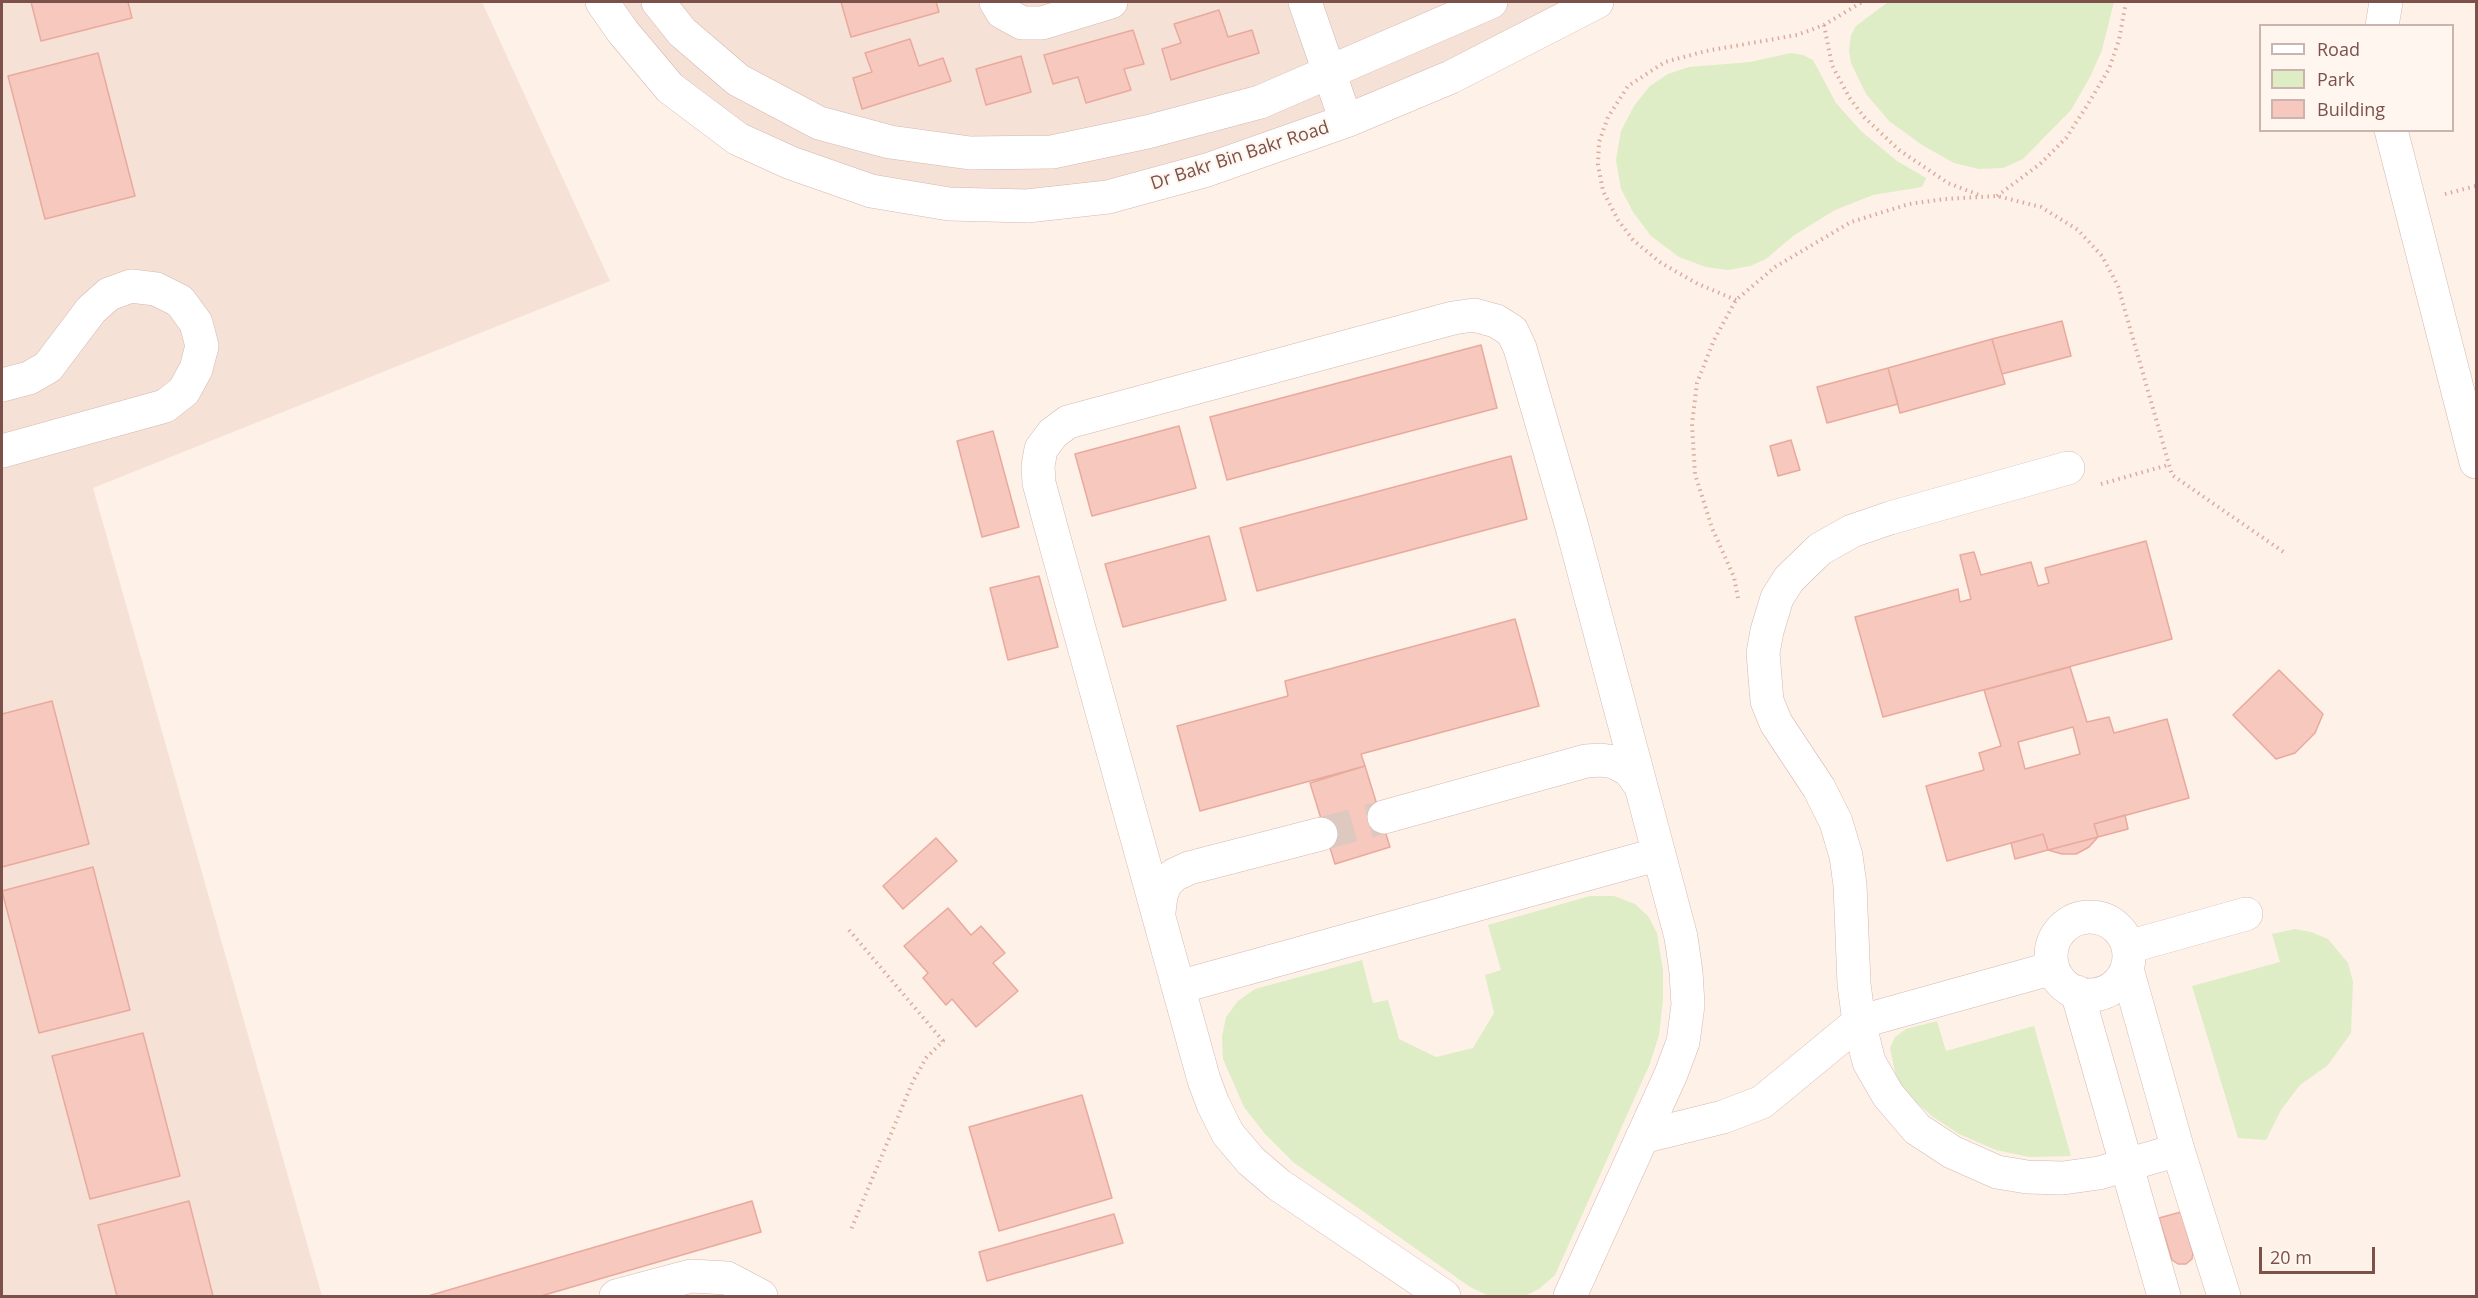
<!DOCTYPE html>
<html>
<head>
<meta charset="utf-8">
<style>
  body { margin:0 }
  #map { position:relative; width:2478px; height:1298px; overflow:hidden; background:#fef1e8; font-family:"Open Sans",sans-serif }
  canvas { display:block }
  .frame { position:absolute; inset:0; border:3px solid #7b5149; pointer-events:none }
  .legend { position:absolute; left:2259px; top:24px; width:195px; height:108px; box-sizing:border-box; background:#fff6f0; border:2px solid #cab4ad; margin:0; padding:8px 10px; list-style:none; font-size:18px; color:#7b5149 }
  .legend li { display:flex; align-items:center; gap:12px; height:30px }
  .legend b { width:30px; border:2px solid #cab4ad }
  .scale { position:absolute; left:2259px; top:1247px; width:116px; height:27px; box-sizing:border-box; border:3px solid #7b5149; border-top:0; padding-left:8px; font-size:18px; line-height:21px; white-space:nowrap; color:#7b5149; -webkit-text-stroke:4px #fff6f0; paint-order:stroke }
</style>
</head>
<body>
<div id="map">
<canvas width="2478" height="1298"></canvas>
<div class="frame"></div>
<ul class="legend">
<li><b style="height:8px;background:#fff"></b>Road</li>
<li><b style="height:16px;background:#deedc5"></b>Park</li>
<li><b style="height:16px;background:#f6c8be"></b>Building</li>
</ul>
<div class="scale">20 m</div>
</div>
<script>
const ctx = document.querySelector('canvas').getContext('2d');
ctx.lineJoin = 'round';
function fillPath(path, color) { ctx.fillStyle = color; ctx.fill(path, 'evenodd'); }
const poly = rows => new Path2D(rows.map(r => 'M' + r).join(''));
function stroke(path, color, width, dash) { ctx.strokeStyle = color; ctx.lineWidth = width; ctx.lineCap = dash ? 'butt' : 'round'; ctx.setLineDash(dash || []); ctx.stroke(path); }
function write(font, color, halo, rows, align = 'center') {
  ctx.font = font + ' "Open Sans",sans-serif'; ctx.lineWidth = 4.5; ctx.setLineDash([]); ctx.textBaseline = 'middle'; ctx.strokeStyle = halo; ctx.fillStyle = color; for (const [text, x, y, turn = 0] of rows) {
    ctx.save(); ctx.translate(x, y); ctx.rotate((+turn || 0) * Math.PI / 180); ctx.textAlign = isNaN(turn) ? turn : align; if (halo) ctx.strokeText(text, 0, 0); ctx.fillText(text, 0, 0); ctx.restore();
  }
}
fillPath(poly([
  [2,2,482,2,610,281,93,488,322,1296,2,1296],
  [613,2,1574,2,1332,115,1106,186,951,195,791,156,678,85]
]), '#f6e1d6');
fillPath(poly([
  [1888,2,2114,2,2102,50,2090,77,2071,110,2023,159,2003,168,1979,169,1954,163,1922,145,1889,121,1866,94,1851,63,1849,51,1851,35,1856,26],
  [1791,53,1803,55,1813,60,1836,103,1861,131,1897,161,1926,178,1922,187,1873,195,1835,210,1793,236,1766,259,1750,266,1728,270,1706,267,1679,257,1651,236,1633,212,1621,189,1616,160,1621,131,1634,106,1650,86,1668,74,1689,67,1750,62],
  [1590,896,1614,896,1635,904,1648,916,1657,933,1663,971,1663,999,1659,1035,1649,1066,1555,1275,1539,1289,1525,1296,1489,1296,1470,1287,1293,1162,1265,1134,1244,1107,1223,1059,1222,1037,1226,1017,1238,1001,1255,989,1362,960,1373,1003,1388,1000,1399,1039,1436,1057,1473,1048,1494,1013,1485,975,1501,970,1488,925],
  [2295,929,2311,932,2328,939,2348,963,2353,982,2351,1033,2328,1065,2300,1085,2281,1110,2266,1140,2238,1138,2192,986,2280,962,2272,934],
  [1937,1021,1946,1051,2034,1026,2071,1156,2029,1157,1996,1150,1959,1134,1933,1117,1910,1097,1896,1077,1890,1048,1895,1037,1906,1029]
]), '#deedc5');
const building = poly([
  [31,2,128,2,132,18,41,41,31,2],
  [841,2,936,2,939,12,851,37,841,2],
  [1219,10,1228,37,1252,30,1259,53,1171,80,1162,49,1181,43,1174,24,1219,10],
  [1133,30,1144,64,1124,69,1131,90,1086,103,1078,77,1053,84,1044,55,1133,30],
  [910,39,919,66,943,58,951,81,862,109,853,78,872,72,865,53,910,39],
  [98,53,135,196,45,219,8,76,98,53],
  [1021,56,1031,92,986,105,976,69,1021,56],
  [2062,321,2071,356,2002,374,1992,339,2062,321],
  [1992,339,2005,384,1900,413,1888,368,1992,339],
  [1481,345,1497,408,1227,480,1210,417,1481,345],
  [1888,368,1898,404,1827,423,1817,387,1888,368],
  [1179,426,1196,488,1092,516,1075,454,1179,426],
  [993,431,1019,527,982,537,957,441,993,431],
  [1791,440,1800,470,1778,476,1770,446,1791,440],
  [1511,456,1527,519,1257,591,1240,528,1511,456],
  [1209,536,1226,600,1123,627,1105,564,1209,536],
  [2146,541,2172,639,1883,717,1855,617,1958,589,1960,602,1971,599,1960,555,1974,552,1981,575,2031,562,2038,586,2049,583,2045,568,2146,541],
  [1039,576,1058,647,1008,660,990,588,1039,576],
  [1515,619,1539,706,1361,754,1365,766,1200,811,1177,726,1288,696,1285,681,1515,619],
  [2070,667,2087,722,2109,717,2114,733,2167,719,2189,798,2094,824,2098,837,2048,850,2043,834,1947,861,1926,786,1984,770,1979,753,2001,746,1984,690,2070,667],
  [2073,727,2080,754,2025,769,2018,742,2073,727],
  [2279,670,2323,714,2315,733,2295,753,2276,759,2233,715,2279,670],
  [52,701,89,844,2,867,2,714,52,701],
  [1365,766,1390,847,1335,864,1310,783,1365,766],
  [2125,815,2128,829,2098,837,2094,824,2125,815],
  [2043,834,2048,850,2015,859,2011,843,2043,834],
  [2098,837,2089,847,2076,854,2062,854,2048,850,2098,837],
  [936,838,957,861,903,909,883,886,936,838],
  [93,867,130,1010,39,1033,2,891,93,867],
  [948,908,971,935,981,926,1005,953,993,963,1018,991,976,1027,952,999,946,1005,923,978,928,973,904,946,948,908],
  [143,1033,180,1176,90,1199,52,1056,143,1033],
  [1082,1095,1112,1198,999,1231,969,1127,1082,1095],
  [189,1201,213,1296,117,1296,98,1225,189,1201],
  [752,1201,761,1232,541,1296,428,1296,752,1201],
  [2181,1212,2193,1253,2192,1259,2186,1264,2178,1264,2172,1260,2159,1218,2181,1212],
  [1114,1214,1123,1243,987,1281,979,1252,1114,1214]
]);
fillPath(building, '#f6c8be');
stroke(building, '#e9aa9d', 1.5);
stroke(poly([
  [1321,834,1384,817]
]), '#ddc9c0', 33, [33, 16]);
const minor = poly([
  [602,2,623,32,670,88,738,139,791,163,871,191,949,204,1027,206,1108,197,1207,170,1346,121,1451,77,1597,2],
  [658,2,682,32,738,80,819,123,890,142,970,153,1052,152,1147,132,1260,102,1491,2],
  [996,2,1002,12,1022,23,1042,23,1111,2],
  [1305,2,1346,121],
  [2382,26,2386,2],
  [2391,130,2476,462],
  [2,385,29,378,48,367,91,310,109,294,131,286,156,289,180,301,196,323,202,346,196,369,184,391,165,406,2,451],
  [2068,468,1890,518,1852,531,1820,549,1789,579,1777,598,1767,631,1763,653,1767,701,1776,723,1819,788,1836,822,1846,856,1850,885,1854,984,1859,1022,1869,1062,1888,1095,1917,1129,1952,1152,1997,1172,2027,1177,2063,1178,2099,1173,2178,1150],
  [1384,817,1586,761,1601,760,1614,762,1629,770,1640,785],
  [1159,912,1161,895,1166,883,1174,875,1189,868,1321,834],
  '2051 956a39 39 0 1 1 78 0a39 39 0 1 1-78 0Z',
  [2128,947,2246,914],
  [2127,969,2178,1150,2224,1296],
  [1179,987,1659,854],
  [2077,992,2164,1296],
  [1642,1137,1723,1117,1762,1102,1859,1022,2053,968],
  [616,1296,691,1276,727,1278,761,1296],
  [1444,1296,1279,1185,1251,1161,1228,1134,1213,1104,1204,1080,1057,549,1039,483,1038,466,1041,449,1053,433,1068,422,1453,318,1474,315,1496,321,1512,331,1520,348,1572,527,1659,854,1681,937,1686,972,1688,1005,1683,1042,1671,1074,1570,1296]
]);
stroke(minor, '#d4b8af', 34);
stroke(poly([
  [1824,25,1832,65,1849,97,1864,117,1899,150,1948,183,1979,195],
  [2445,194,2476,186],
  [1997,196,2040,164,2066,138,2088,104,2109,69,2119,40,2126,2],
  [1736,300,1698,284,1661,263,1633,240,1618,220,1603,191,1598,165,1599,142,1608,117,1628,86,1665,62,1706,51,1797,35,1824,25,1862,2],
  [2101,484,2168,465],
  [1738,598,1734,577,1712,528,1695,474,1692,424,1697,383,1714,340,1736,300,1775,267,1851,222,1909,204,1945,199,1997,196,2041,207,2078,230,2102,256,2118,286,2172,475,2285,553],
  [849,930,943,1041,926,1058,913,1081,850,1232]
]), '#dbaba0', 4, [1.5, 4.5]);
stroke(minor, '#fff', 33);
write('18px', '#7b5149', '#fff6f0', [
  ["Dr Bakr Bin Bakr Road",1240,156,-18]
]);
</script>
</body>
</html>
